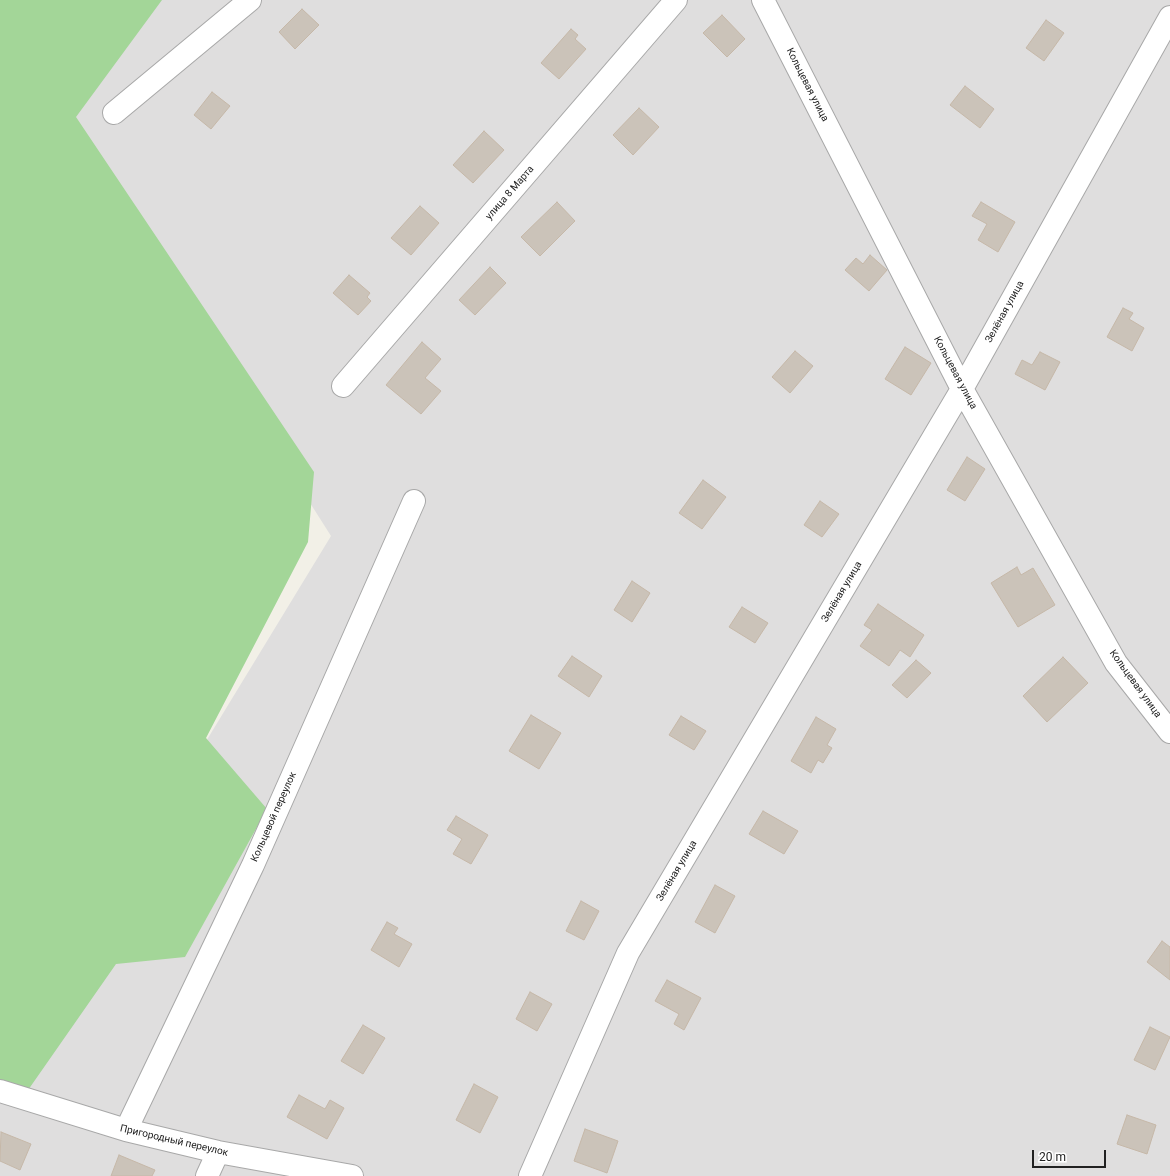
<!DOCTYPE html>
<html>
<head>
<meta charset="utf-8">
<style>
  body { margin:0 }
  #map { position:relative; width:1170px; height:1176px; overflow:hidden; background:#f2f0e7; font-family:Roboto,sans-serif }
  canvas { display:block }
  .scale { position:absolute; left:1032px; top:1150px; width:74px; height:18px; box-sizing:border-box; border:2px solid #212121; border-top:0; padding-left:5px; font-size:12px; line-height:14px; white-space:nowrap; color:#212121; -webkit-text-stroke:3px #fff; paint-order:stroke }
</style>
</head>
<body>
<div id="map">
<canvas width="1170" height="1176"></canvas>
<div class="scale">20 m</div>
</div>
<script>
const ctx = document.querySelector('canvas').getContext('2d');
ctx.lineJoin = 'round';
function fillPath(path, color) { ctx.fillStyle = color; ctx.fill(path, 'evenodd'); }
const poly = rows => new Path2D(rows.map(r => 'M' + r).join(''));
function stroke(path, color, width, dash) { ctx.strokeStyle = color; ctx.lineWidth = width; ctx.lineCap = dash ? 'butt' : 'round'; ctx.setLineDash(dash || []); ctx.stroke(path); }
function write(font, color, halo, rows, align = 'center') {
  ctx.font = font + ' Roboto,sans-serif'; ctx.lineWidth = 4; ctx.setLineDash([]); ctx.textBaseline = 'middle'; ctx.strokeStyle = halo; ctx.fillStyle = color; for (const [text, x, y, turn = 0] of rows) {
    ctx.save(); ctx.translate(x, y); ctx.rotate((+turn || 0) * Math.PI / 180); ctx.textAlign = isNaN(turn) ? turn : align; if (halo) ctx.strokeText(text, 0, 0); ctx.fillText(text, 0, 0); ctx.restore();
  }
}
fillPath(poly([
  [154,0,1170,0,1170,1176,0,1176,0,1026,29,1032,331,536,56,102]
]), '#dfdede');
fillPath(poly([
  [0,0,162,0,76,117,314,472,308,542,206,738,267,809,185,957,116,964,26,1093,0,1088]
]), '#a3d698');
const building = poly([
  [302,9,319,25,295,49,279,32,302,9],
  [722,15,745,39,727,57,703,33,722,15],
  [1046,20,1064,33,1044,61,1026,48,1046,20],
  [571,29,578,35,575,39,586,49,559,79,541,63,571,29],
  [965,86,994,109,980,128,950,105,965,86],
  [212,92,230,106,211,129,194,115,212,92],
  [639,108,659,127,633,155,613,135,639,108],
  [484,131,504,150,473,183,453,165,484,131],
  [557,202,575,221,540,256,521,237,557,202],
  [981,202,1015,222,998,252,978,240,987,224,972,216,981,202],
  [420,206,439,223,411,255,391,238,420,206],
  [870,255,887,270,869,291,845,270,856,258,863,264,870,255],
  [490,267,506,283,475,315,459,300,490,267],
  [349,275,370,293,367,297,371,301,358,315,333,293,349,275],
  [1123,308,1133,313,1129,319,1144,328,1132,351,1107,337,1123,308],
  [422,342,441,359,425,378,441,391,421,414,386,385,422,342],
  [905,347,931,363,911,395,885,379,905,347],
  [795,351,813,366,790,393,772,377,795,351],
  [1040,352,1060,362,1045,390,1015,374,1022,360,1032,365,1040,352],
  [967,457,985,469,965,501,947,490,967,457],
  [703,480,726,497,702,529,679,513,703,480],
  [820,501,839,514,822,537,804,525,820,501],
  [1017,567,1021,575,1033,568,1055,605,1018,627,991,583,1017,567],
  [632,581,650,593,632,622,614,610,632,581],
  [878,604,924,635,910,657,900,650,889,666,860,646,872,630,864,625,878,604],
  [742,607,768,623,755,643,729,627,742,607],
  [572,656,602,676,589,697,558,676,572,656],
  [1063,657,1088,683,1047,722,1023,696,1063,657],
  [916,660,931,673,907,698,892,685,916,660],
  [531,715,561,733,539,769,509,751,531,715],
  [681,716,706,731,694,750,669,735,681,716],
  [816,717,836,729,827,745,832,748,823,763,818,760,811,773,791,761,816,717],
  [763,811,798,831,784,854,749,834,763,811],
  [456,816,488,835,471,864,453,854,462,839,447,830,456,816],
  [715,885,735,896,715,933,695,922,715,885],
  [581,901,599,911,584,940,566,931,581,901],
  [387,922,398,928,394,934,412,944,399,967,371,950,387,922],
  [1162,941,1170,947,1170,980,1147,962,1162,941],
  [667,980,701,998,684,1030,674,1024,679,1014,655,1001,667,980],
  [530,992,552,1004,537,1031,516,1019,530,992],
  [363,1025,385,1038,363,1074,341,1061,363,1025],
  [1150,1027,1170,1037,1155,1070,1134,1060,1150,1027],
  [474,1084,498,1097,480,1133,456,1120,474,1084],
  [299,1095,325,1109,330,1100,344,1108,327,1139,287,1117,299,1095],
  [1127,1115,1156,1125,1147,1154,1117,1144,1127,1115],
  [585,1129,618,1141,607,1173,574,1161,585,1129],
  [1,1132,31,1144,20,1170,0,1161,1,1132],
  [119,1155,155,1170,152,1176,111,1176,119,1155]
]);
fillPath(building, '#cbc3b9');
stroke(building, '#c6b8a8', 1);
const minor = poly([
  [763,0,962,389,1116,663,1170,732],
  [114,113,250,0],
  [343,386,676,0],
  [0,1091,126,1130,218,1152,352,1176],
  [126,1130,253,865,414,501],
  [207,1176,218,1152],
  [530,1176,628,953,962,389,1170,17]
]);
stroke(minor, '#a8a8a8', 24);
stroke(minor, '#fff', 22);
write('10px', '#212121', '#fff', [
  ["Кольцевая улица",807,85,63],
  ["улица 8 Марта",510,193,-49],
  ["Зелёная улица",1005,312,-61],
  ["Кольцевая улица",955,373,62],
  ["Зелёная улица",842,592,-59],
  ["Кольцевая улица",1135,684,54],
  ["Кольцевой переулок",274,817,-66],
  ["Зелёная улица",677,871,-59],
  ["Пригородный переулок",174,1141,13]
]);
</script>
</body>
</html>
